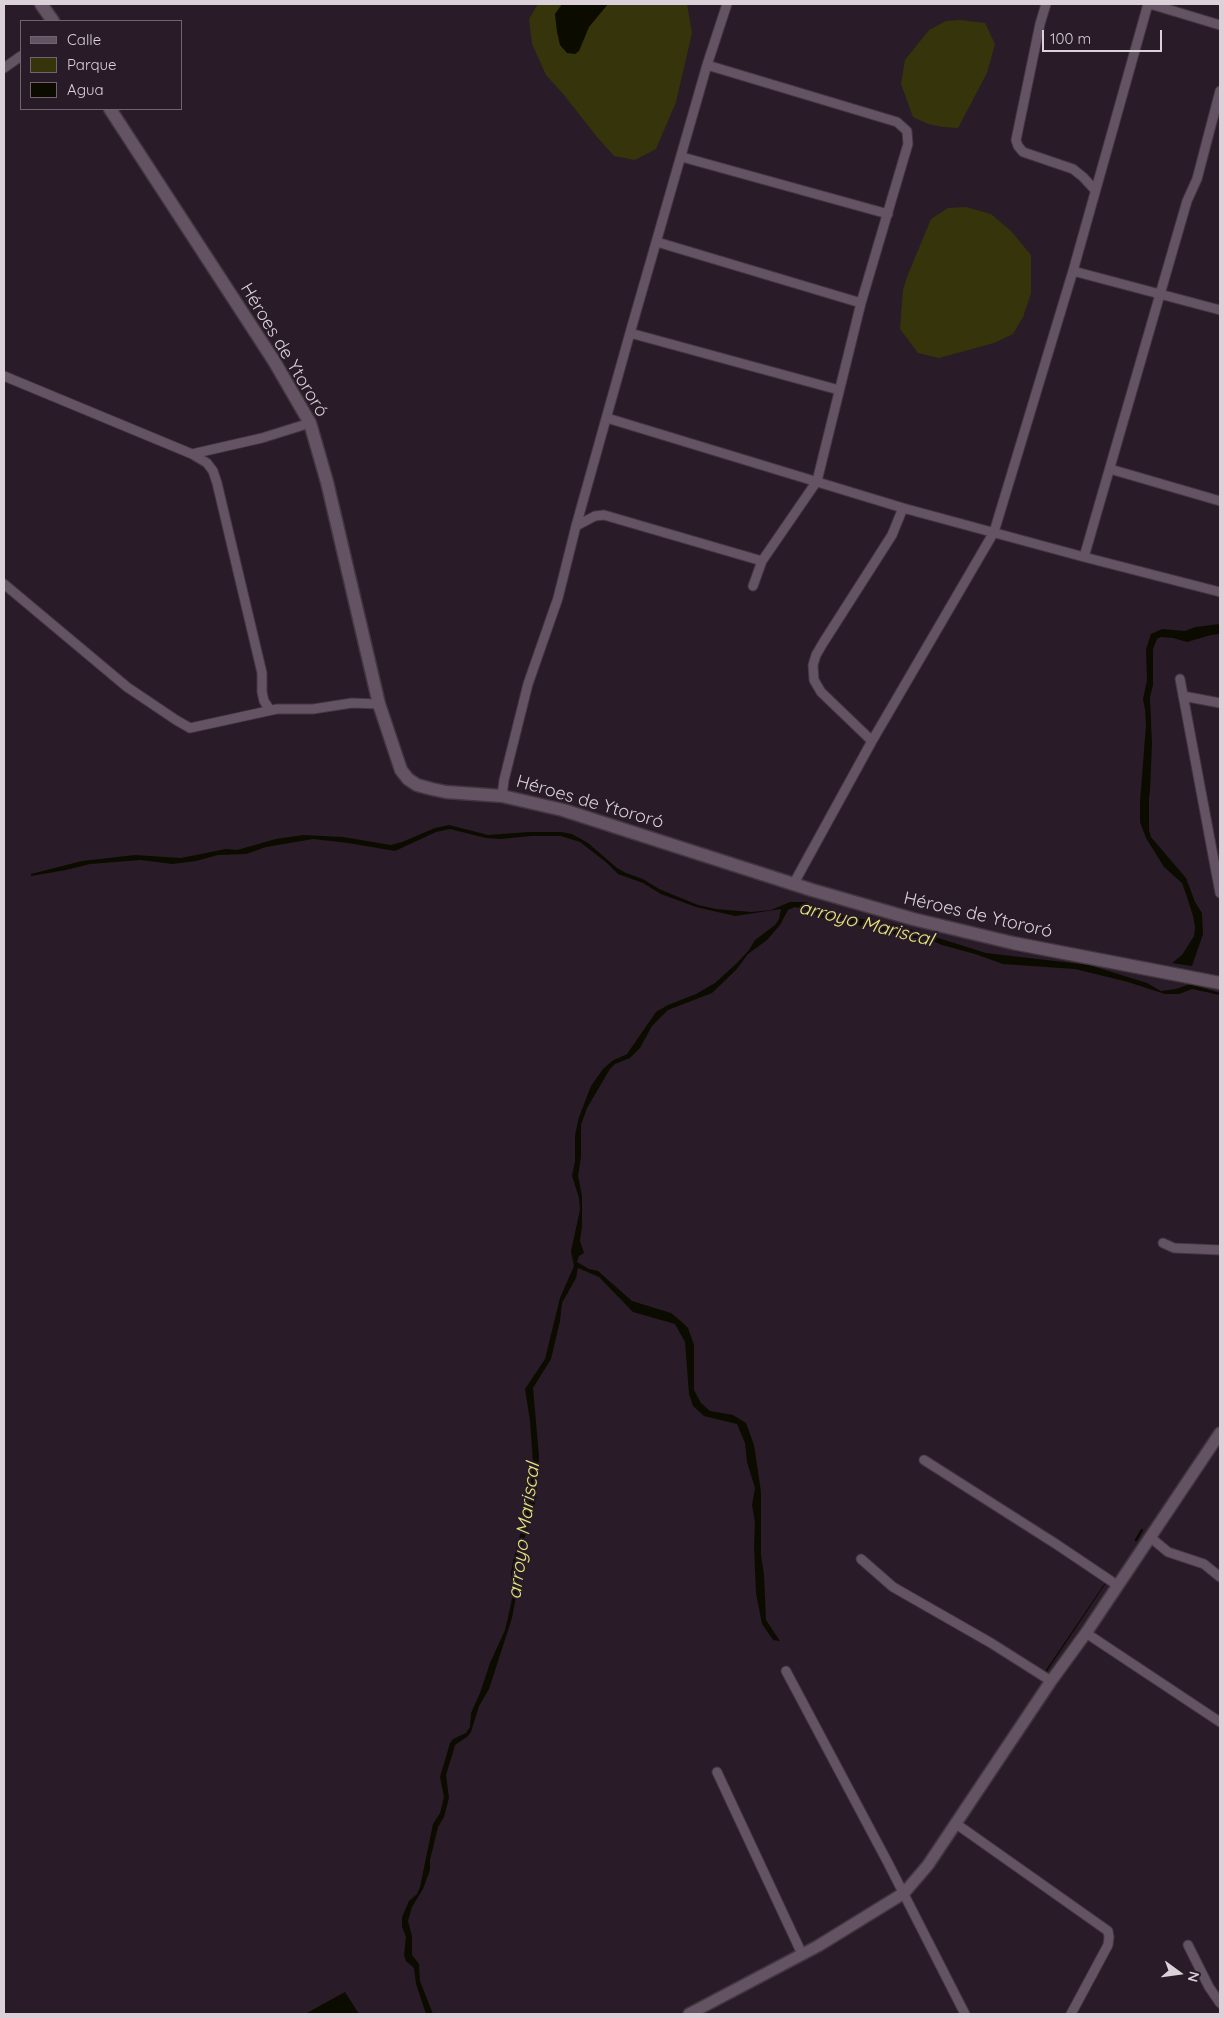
<!DOCTYPE html>
<html>
<head>
<meta charset="utf-8">
<style>
  body { margin:0 }
  #map { position:relative; width:1224px; height:2018px; overflow:hidden; background:#291c28; font-family:Quicksand,sans-serif }
  canvas { display:block }
  .frame { position:absolute; inset:0; border:5px solid #dad1d9; pointer-events:none }
  .legend { position:absolute; left:20px; top:20px; width:162px; height:90px; box-sizing:border-box; background:#291c28; border:1px solid #70646f; margin:0; padding:6px 9px; list-style:none; font-size:15px; color:#dad1d9 }
  .legend li { display:flex; align-items:center; gap:10px; height:25px }
  .legend b { width:25px; border:1px solid #70646f }
  .north { position:absolute; left:1154px; top:1948px; width:50px; height:50px; -webkit-text-stroke:4px #291c28; paint-order:stroke; rotate:104deg; font-size:14px; font-weight:700; line-height:20px; text-align:center; color:#dad1d9 }
  .north::after { content:''; display:block; margin:auto; width:18px; height:22px; background:#dad1d9; clip-path:polygon(50% 0,100% 100%,50% 72%,0 100%) }
  .scale { position:absolute; left:1042px; top:30px; width:120px; height:22px; box-sizing:border-box; border:2px solid #dad1d9; border-top:0; padding-left:6px; font-size:15px; line-height:18px; white-space:nowrap; color:#dad1d9; -webkit-text-stroke:4px #291c28; paint-order:stroke }
</style>
</head>
<body>
<div id="map">
<canvas width="1224" height="2018"></canvas>
<div class="frame"></div>
<ul class="legend">
<li><b style="height:6px;background:#645463"></b>Calle</li>
<li><b style="height:14px;background:#35340a"></b>Parque</li>
<li><b style="height:14px;background:#0c0b00"></b>Agua</li>
</ul>
<div class="north">N</div>
<div class="scale">100 m</div>
</div>
<script>
const ctx = document.querySelector('canvas').getContext('2d');
ctx.lineJoin = 'round';
function fillPath(path, color) { ctx.fillStyle = color; ctx.fill(path, 'evenodd'); }
const poly = rows => new Path2D(rows.map(r => 'M' + r).join(''));
function stroke(path, color, width, dash) { ctx.strokeStyle = color; ctx.lineWidth = width; ctx.lineCap = dash ? 'butt' : 'round'; ctx.setLineDash(dash || []); ctx.stroke(path); }
function write(font, color, halo, rows, align = 'center') {
  ctx.font = font + ' Quicksand,sans-serif'; ctx.lineWidth = 4; ctx.setLineDash([]); ctx.textBaseline = 'middle'; ctx.strokeStyle = halo; ctx.fillStyle = color; for (const [text, x, y, turn = 0] of rows) {
    ctx.save(); ctx.translate(x, y); ctx.rotate((+turn || 0) * Math.PI / 180); ctx.textAlign = isNaN(turn) ? turn : align; if (halo) ctx.strokeText(text, 0, 0); ctx.fillText(text, 0, 0); ctx.restore();
  }
}
fillPath(poly([
  [538,4,687,4,692,33,676,102,656,149,635,160,614,156,597,137,564,95,546,75,532,44,529,19],
  [960,20,985,23,995,44,987,73,958,128,943,127,928,124,913,117,901,84,905,60,929,30,946,21],
  [966,207,991,214,1011,231,1031,255,1031,293,1023,317,1013,334,994,343,939,358,918,353,900,329,903,290,907,277,931,219,948,208]
]), '#35340a');
fillPath(poly([
  [562,4,608,4,589,27,579,51,575,54,567,53,560,45,557,32,555,14],
  [1220,624,1220,634,1211,635,1187,642,1173,638,1161,637,1157,639,1153,649,1153,685,1150,697,1152,744,1150,791,1149,798,1149,830,1151,837,1186,878,1195,902,1202,913,1203,934,1192,966,1172,963,1182,955,1194,936,1195,927,1193,916,1186,894,1182,883,1164,867,1146,838,1140,822,1140,802,1146,725,1145,709,1143,699,1147,680,1146,649,1151,634,1162,629,1185,631,1195,627],
  [449,825,488,835,529,832,561,832,572,834,588,843,617,868,626,873,643,879,659,889,698,905,716,909,751,912,771,910,790,902,806,902,834,914,897,925,986,953,1089,965,1147,983,1161,991,1176,989,1190,984,1220,993,1220,995,1192,989,1179,994,1165,994,1128,982,1075,969,1003,964,975,954,942,945,928,939,906,937,863,926,840,923,825,919,804,909,795,907,788,910,780,925,767,940,748,954,736,970,712,993,668,1010,652,1026,640,1048,630,1058,615,1064,610,1069,587,1108,581,1125,581,1157,578,1176,582,1196,582,1226,580,1241,584,1253,579,1256,577,1262,589,1269,598,1271,632,1301,671,1313,683,1323,688,1328,694,1345,694,1390,701,1403,710,1411,733,1415,746,1423,754,1445,761,1492,761,1555,764,1575,766,1620,780,1641,773,1640,762,1624,756,1593,754,1546,755,1523,752,1505,755,1488,747,1462,745,1443,737,1424,704,1416,693,1406,689,1394,685,1342,675,1324,633,1312,599,1277,578,1268,576,1278,562,1303,560,1321,551,1359,533,1388,539,1456,536,1500,518,1560,516,1572,518,1586,512,1618,489,1689,479,1706,471,1732,467,1737,455,1745,454,1749,446,1775,449,1798,444,1817,438,1827,430,1860,430,1870,423,1889,412,1907,408,1921,412,1936,412,1955,419,1964,420,1981,433,2014,426,2014,416,1984,414,1968,406,1961,404,1955,406,1937,402,1927,402,1917,409,1901,417,1894,420,1887,433,1824,440,1813,444,1797,440,1777,450,1743,453,1739,466,1733,470,1727,471,1713,480,1693,490,1663,505,1630,509,1613,513,1594,511,1573,513,1561,529,1501,533,1462,530,1421,525,1389,545,1359,560,1298,574,1266,571,1251,580,1210,579,1198,572,1176,575,1161,575,1135,579,1117,591,1086,603,1069,612,1061,627,1054,656,1012,668,1005,696,994,715,983,737,963,749,950,755,940,775,925,779,919,781,909,735,916,696,907,661,894,643,883,618,874,607,863,580,842,561,836,531,836,501,839,486,838,450,829,436,832,395,851,348,843,313,839,266,847,246,854,218,855,196,861,172,864,141,860,90,864,66,870,31,876,31,874,82,861,135,855,181,858,226,849,237,850,276,839,303,835,343,837,391,845,402,842,435,828],
  [1105,1583,1106,1583,1045,1674,1044,1673],
  [345,1992,359,2014,305,2014]
]), '#0c0b00');
stroke(poly([
  [1136,1540,1142,1530]
]), '#0c0b00', 2.5);
const minor = poly([
  [1046,4,1040,24,1016,140,1018,146,1023,152,1073,169,1083,177,1095,190],
  [1150,4,1220,25],
  [707,65,897,122,907,131,908,144,861,303,817,481,762,561,753,586],
  [4,68,21,56],
  [682,157,888,214],
  [657,242,861,303],
  [1073,271,1220,310],
  [630,333,839,390],
  [4,376,192,454,207,463,213,471,217,483,262,673,262,692,264,701,270,710],
  [607,418,903,508,1084,557,1220,592],
  [192,454,262,438,310,423],
  [1110,469,1220,501],
  [576,526,595,516,604,515,762,561],
  [1084,557,1187,201,1197,179,1220,91],
  [4,584,127,687,176,720,190,728,277,709,313,709,352,703,379,704],
  [1180,679,1220,893],
  [1183,696,1220,703],
  [872,741,821,692,814,680,813,665,816,655,823,643,892,535,903,508],
  [502,796,504,780,528,684,558,598,576,526,630,333,707,65,727,4],
  [794,883,872,741,994,532,1073,271,1148,4],
  [1163,1243,1174,1248,1220,1250],
  [924,1460,1056,1544,1117,1585],
  [1150,1537,1168,1552,1204,1564,1220,1577],
  [861,1559,893,1587,991,1643,1051,1681],
  [1086,1633,1220,1722],
  [786,1671,887,1861,965,2014],
  [717,1772,802,1954],
  [955,1823,1108,1931,1109,1937,1108,1945,1071,2014],
  [1188,1945,1209,1987,1220,2003]
]);
const tertiary = poly([
  [689,2014,818,1946,904,1893,928,1865,1051,1681,1086,1633,1220,1433]
]);
const secondary = poly([
  [41,4,53,21],
  [110,109,274,361,310,423,327,482,379,704,401,770,408,779,417,785,432,789,446,792,502,796,563,810,812,890,913,919,1013,943,1220,983]
]);
stroke(minor, '#423741', 11);
stroke(tertiary, '#423741', 14);
stroke(secondary, '#423741', 15);
stroke(minor, '#645463', 9);
stroke(tertiary, '#645463', 11);
stroke(secondary, '#645463', 12);
write('18px', '#dad1d9', '#291c28', [
  ["Héroes de Ytororó",284,350,59],
  ["Héroes de Ytororó",590,802,16],
  ["Héroes de Ytororó",978,915,13]
]);
write('italic 19px', '#e9e87a', '#291c28', [
  ["arroyo Mariscal",866,924,14],
  ["arroyo Mariscal",524,1531,-82]
]);
</script>
</body>
</html>
